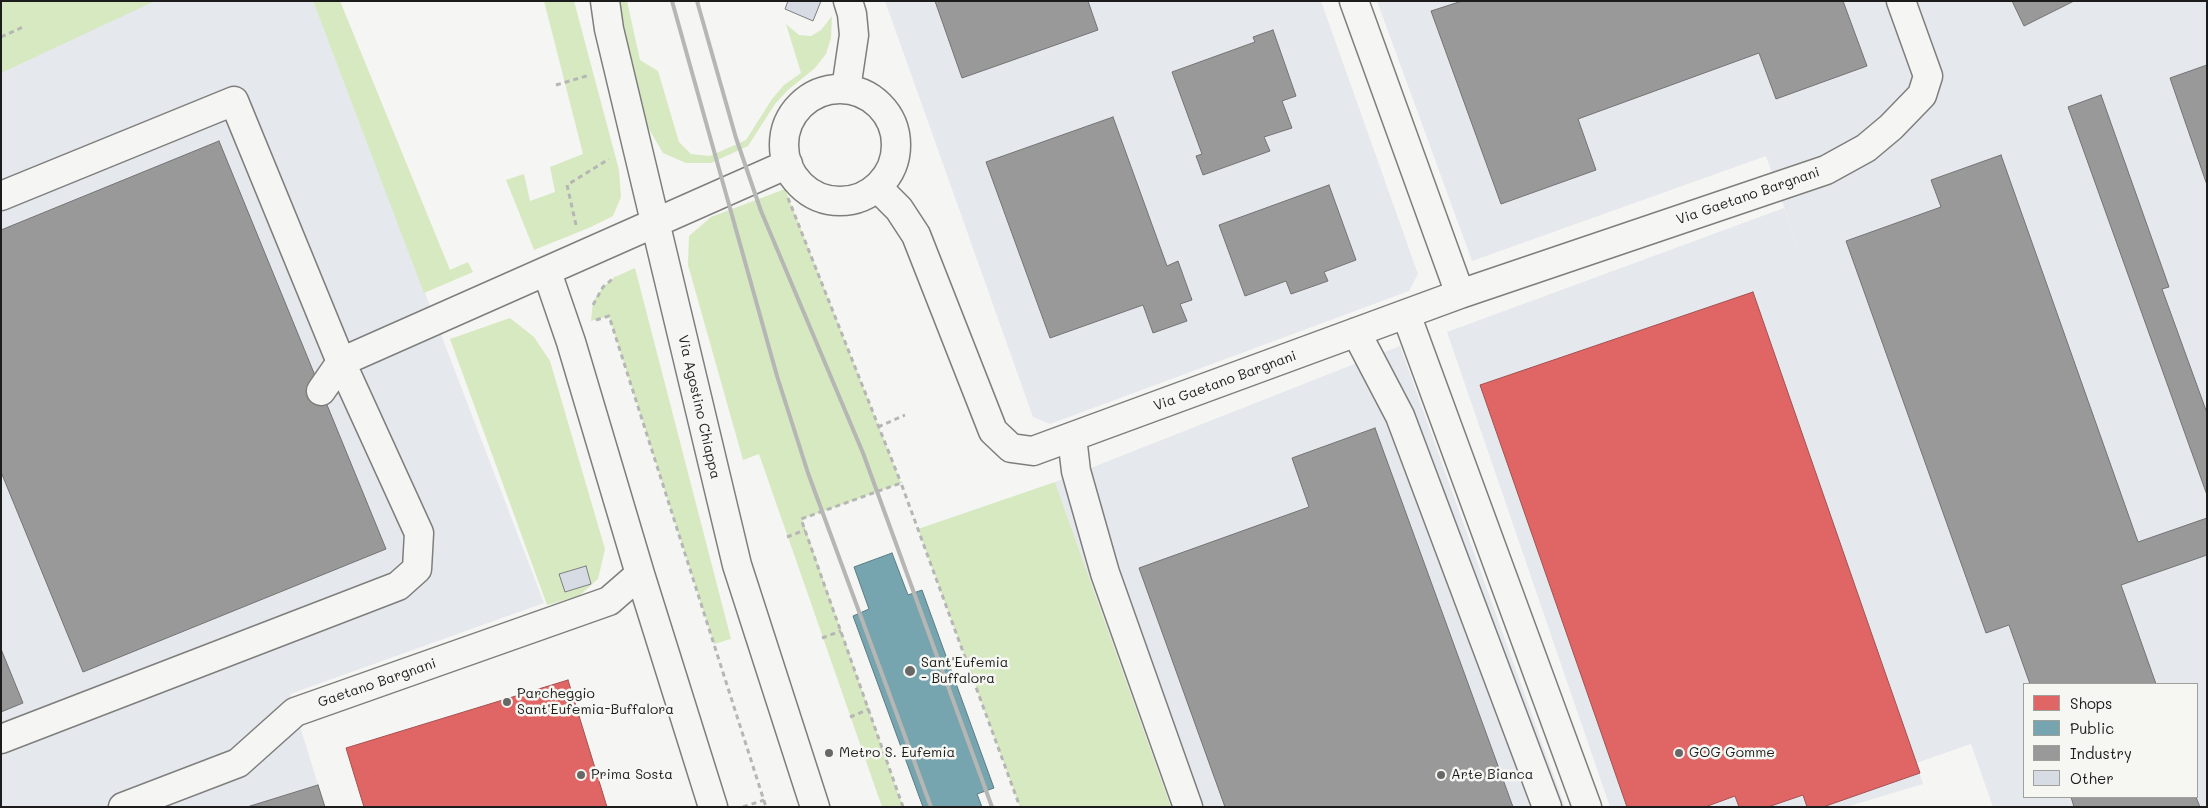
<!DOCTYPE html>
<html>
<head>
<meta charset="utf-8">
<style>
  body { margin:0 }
  #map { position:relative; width:2208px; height:808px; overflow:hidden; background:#f5f5f3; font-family:Mali,sans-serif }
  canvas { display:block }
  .frame { position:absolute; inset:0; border:2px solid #1c1c1c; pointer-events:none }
  .legend { position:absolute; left:2023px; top:683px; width:175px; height:115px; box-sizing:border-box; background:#f6f6f2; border:1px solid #9f9f9c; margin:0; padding:6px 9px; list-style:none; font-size:15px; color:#1c1c1c }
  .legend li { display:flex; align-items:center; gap:10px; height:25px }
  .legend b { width:25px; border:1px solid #9f9f9c }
</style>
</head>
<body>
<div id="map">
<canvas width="2208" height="808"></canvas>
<div class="frame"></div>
<ul class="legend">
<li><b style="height:14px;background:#e06666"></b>Shops</li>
<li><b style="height:14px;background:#76a5af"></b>Public</li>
<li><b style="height:14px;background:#999"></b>Industry</li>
<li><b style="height:14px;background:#d7dbe3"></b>Other</li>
</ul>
</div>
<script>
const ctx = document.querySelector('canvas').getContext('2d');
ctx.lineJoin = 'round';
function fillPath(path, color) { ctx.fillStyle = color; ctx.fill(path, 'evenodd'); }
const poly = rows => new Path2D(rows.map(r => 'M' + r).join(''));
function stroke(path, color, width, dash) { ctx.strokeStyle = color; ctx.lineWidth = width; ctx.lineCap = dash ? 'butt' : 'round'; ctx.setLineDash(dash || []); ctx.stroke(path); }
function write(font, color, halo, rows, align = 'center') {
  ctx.font = font + ' Mali,sans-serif'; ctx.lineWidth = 5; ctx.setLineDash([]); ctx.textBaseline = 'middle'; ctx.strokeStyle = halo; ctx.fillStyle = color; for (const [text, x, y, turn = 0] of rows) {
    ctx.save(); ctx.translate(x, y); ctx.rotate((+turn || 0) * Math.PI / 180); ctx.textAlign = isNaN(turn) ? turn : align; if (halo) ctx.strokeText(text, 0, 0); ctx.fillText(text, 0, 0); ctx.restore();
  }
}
fillPath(poly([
  [125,1,313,1,544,603,290,694,325,807,1,807,1,55],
  [885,1,1321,1,1418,274,1409,291,1050,424,1033,417],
  [1377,1,2207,1,2207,807,1993,807,1971,744,1916,763,1923,784,1846,807,1610,807,1447,332,1784,208,1822,315,1766,156,1472,261],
  [2024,684,2197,684,2197,797,2024,797],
  [1400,346,1565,807,1172,807,1055,482]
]), '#e5e8ed');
fillPath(poly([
  [1,1,155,1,1,73],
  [313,1,340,1,450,270,468,262,473,272,424,293],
  [544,1,574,1,619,170,621,197,613,216,591,227,534,250,506,180,524,174,530,201,555,192,550,167,583,154],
  [619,1,627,1,640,60,658,71,679,142,691,154,710,156,746,140,772,99,784,85,801,73,786,24,799,35,811,36,821,30,832,16,831,38,826,54,815,68,788,90,775,104,748,146,711,163,686,163,663,153,649,129,640,102],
  [785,189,901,483,802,519,903,807,882,807,759,454,743,460,688,265,689,236,711,217],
  [635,268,731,639,714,644,609,316,591,321,593,302,603,287,615,277],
  [510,318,534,337,550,361,605,549,598,579,579,596,547,605,450,339],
  [1055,482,1171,807,1020,807,918,529]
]), '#d7e9c1');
const shops = poly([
  [1753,292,1920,773,1823,807,1807,807,1803,795,1768,807,1739,807,1735,796,1705,807,1627,807,1480,385,1753,292],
  [568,680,607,807,364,807,346,748,568,680]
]);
fillPath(shops, '#e06666');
stroke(shops, '#a55050', 1);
const public = poly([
  [892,553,908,595,922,590,994,788,977,794,982,807,923,807,853,616,869,609,854,567,892,553]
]);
fillPath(public, '#76a5af');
stroke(public, '#5b7c83', 1);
const industry = poly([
  [935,1,1088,1,1098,30,962,78,935,1],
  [1462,1,1843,1,1867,66,1776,99,1759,53,1578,119,1596,170,1501,204,1431,11,1462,1],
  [2012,1,2074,1,2024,26,2012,1],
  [1273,30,1296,96,1282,101,1292,128,1264,137,1270,151,1203,175,1196,156,1202,154,1172,72,1255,42,1253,37,1273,30],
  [2207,65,2207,185,2170,78,2207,65],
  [2101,95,2169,287,2162,289,2207,413,2207,495,2068,107,2101,95],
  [1113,117,1167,266,1178,261,1192,300,1180,304,1187,321,1153,333,1143,305,1050,338,986,162,1113,117],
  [219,141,386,549,83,672,1,472,1,230,219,141],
  [2001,155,2138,542,2207,518,2207,555,2121,585,2156,684,2030,684,2009,625,1986,633,1846,241,1941,207,1931,180,2001,155],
  [1329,185,1356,260,1324,272,1328,281,1291,294,1286,281,1245,296,1219,225,1329,185],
  [1375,428,1513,807,1225,807,1139,568,1309,507,1292,458,1375,428],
  [1,649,23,703,1,712,1,649],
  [318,785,325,807,247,807,318,785],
  [2071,797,2196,797,2200,807,2074,807,2071,797]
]);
fillPath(industry, '#999');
stroke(industry, '#747474', 1);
const building = poly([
  [788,1,821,1,813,21,785,9,788,1],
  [586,566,591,584,565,592,559,574,586,566]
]);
fillPath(building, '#d7dbe3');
stroke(building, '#7e7e7d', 1);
const minor = poly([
  [605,1,609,29,737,565,815,807],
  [1354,1,1460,294],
  [846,89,854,35,852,14,848,1],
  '784 145a56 56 0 1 1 112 0a56 56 0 1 1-112 0Z',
  [877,187,899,209,916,235,993,431,1011,448,1033,451,1460,294,1826,170,1866,148,1891,127,1922,95,1928,76,1901,1],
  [1,196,234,101,341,362,419,533,417,569,398,586,1,739],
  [547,272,571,342,640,574,713,807],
  [1406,314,1587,807],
  [1356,332,1400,416,1547,807],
  [321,391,341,362,788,164],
  [1072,437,1076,471,1105,573,1188,807],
  [123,807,238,763,295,712,609,601,640,574]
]);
stroke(minor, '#7e7e7d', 31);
stroke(poly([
  [1,37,23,27],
  [556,85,590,75],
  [788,198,901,483],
  [576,225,567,185,609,159],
  [593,305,603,287,615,277],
  [596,320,609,316,766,807],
  [878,427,905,415],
  [787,537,805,530],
  [822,638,841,631],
  [850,717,869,709],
  [743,807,764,800],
  [903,807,801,519,901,483,1020,807]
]), '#b6b6b5', 3, [5, 4]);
stroke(minor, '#f5f5f3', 28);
stroke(poly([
  [672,1,777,376,808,473,931,807],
  [697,1,736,138,761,211,863,453,992,807]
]), '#b6b6b5', 4);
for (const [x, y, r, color] of [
  [910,671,6,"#686867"],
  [507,702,5,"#686867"],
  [829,753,5,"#686867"],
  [1679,753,5,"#686867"],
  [581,775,5,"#686867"],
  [1441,775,5,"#686867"]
]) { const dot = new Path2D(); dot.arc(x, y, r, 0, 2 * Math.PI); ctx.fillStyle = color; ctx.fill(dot); stroke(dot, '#f6f6f2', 2); }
write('14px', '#1c1c1c', '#f6f6f2', [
  ["Via Gaetano Bargnani",1748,196,-19],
  ["Via Gaetano Bargnani",1225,381,-20],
  ["Via Agostino Chiappa",699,407,77],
  ["Gaetano Bargnani",377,683,-19]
]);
write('14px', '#1c1c1c', '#f6f6f2', [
  ["Sant'Eufemia",921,663],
  ["- Buffalora",921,679],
  ["Parcheggio",517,694],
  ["Sant'Eufemia-Buffalora",517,710],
  ["Metro S. Eufemia",839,753],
  ["GOG Gomme",1689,753],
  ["Prima Sosta",591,775],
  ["Arte Bianca",1451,775]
], 'left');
</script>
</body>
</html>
